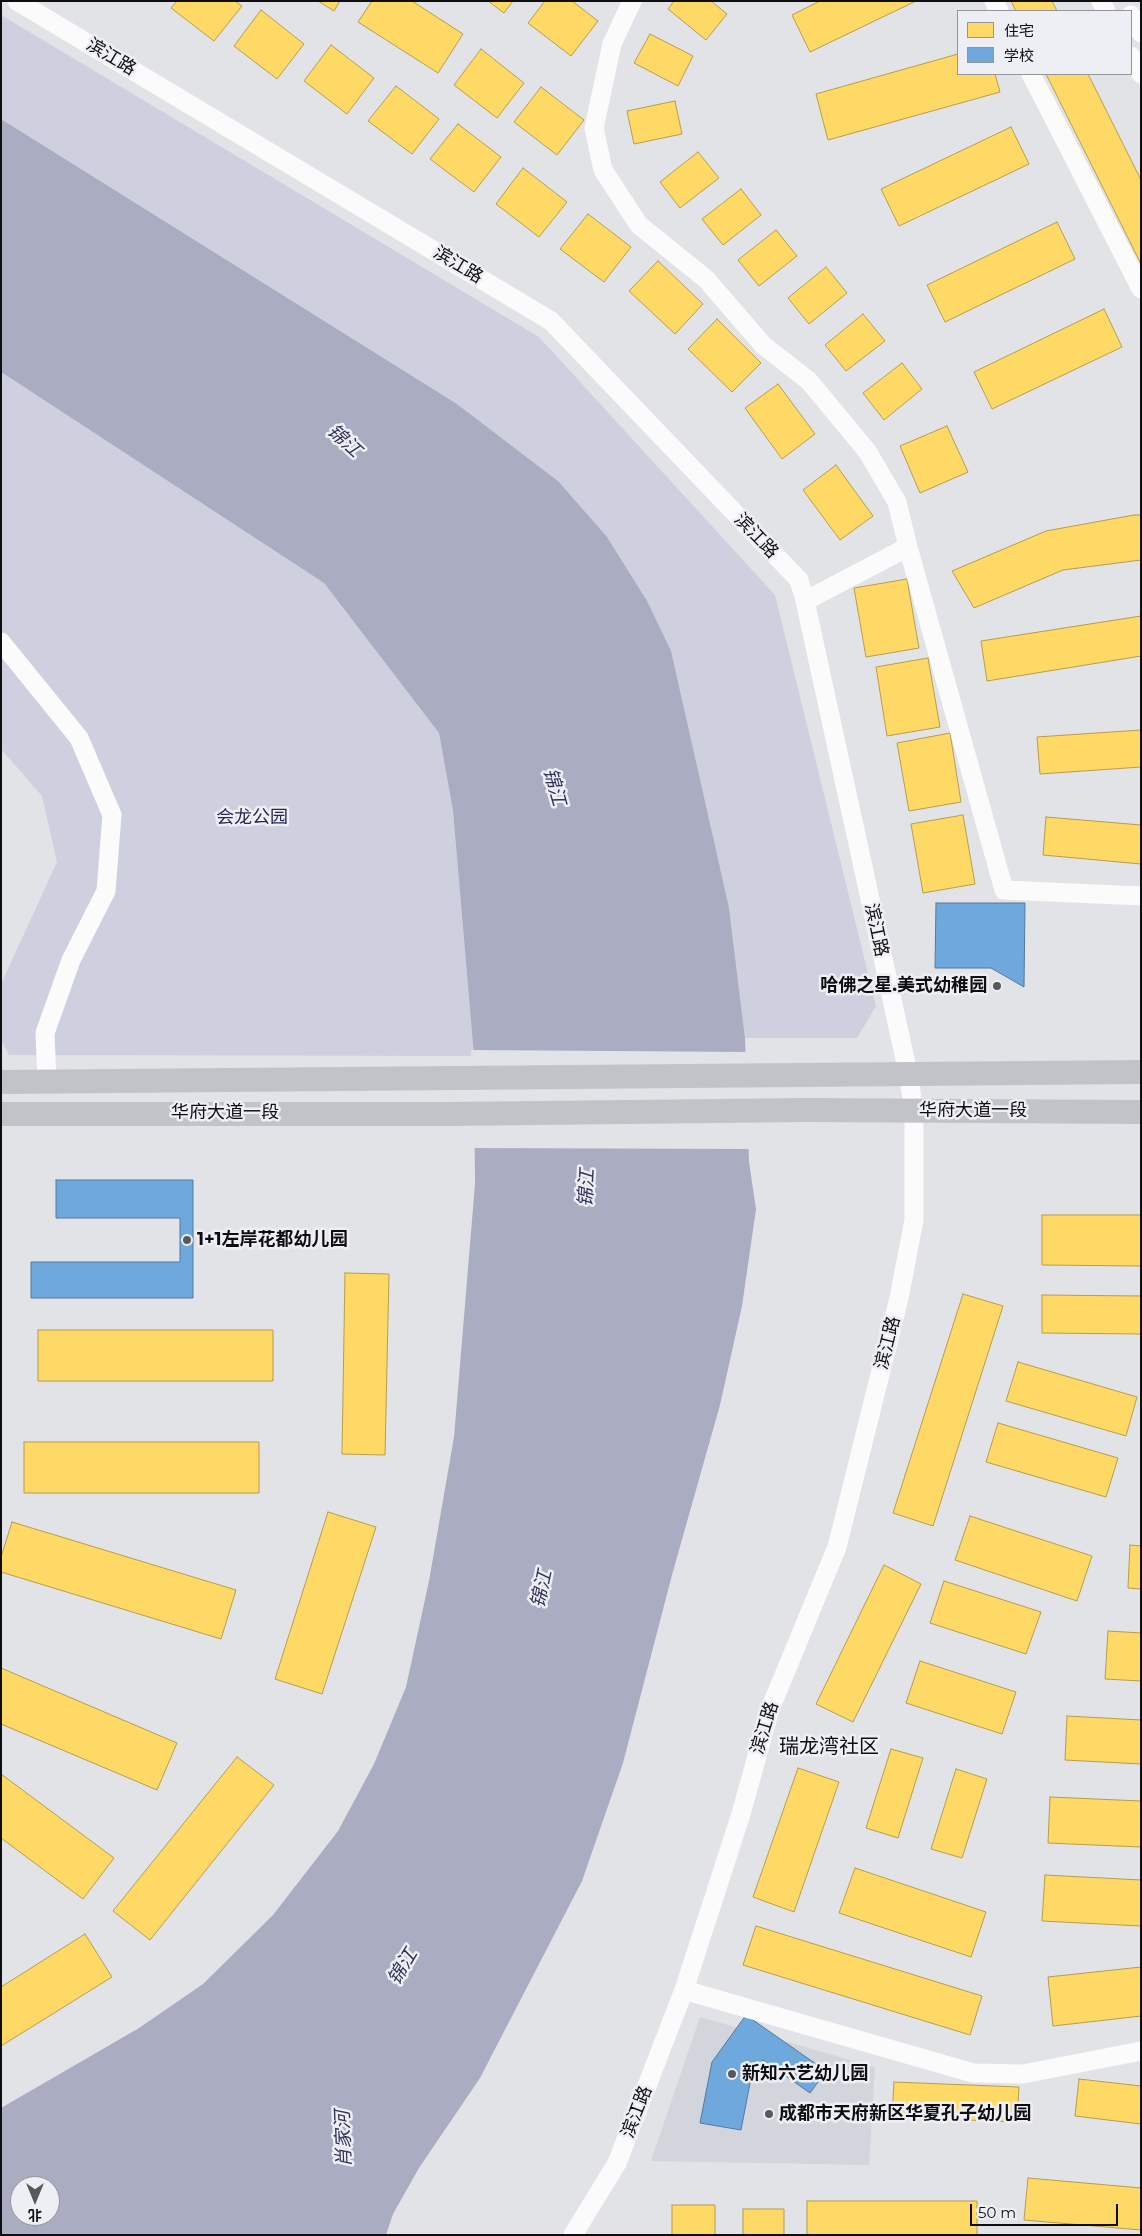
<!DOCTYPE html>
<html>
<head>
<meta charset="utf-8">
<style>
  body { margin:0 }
  #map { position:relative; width:1142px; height:2236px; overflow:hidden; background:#e2e3e6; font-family:Montserrat,"Noto Sans SC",sans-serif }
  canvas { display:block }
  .frame { position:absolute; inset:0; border:2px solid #0e0e10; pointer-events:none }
  .legend { position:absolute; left:957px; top:10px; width:175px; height:65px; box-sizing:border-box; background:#eeeff5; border:1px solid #949599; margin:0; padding:6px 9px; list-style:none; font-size:15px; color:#0e0e10 }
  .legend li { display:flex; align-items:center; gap:10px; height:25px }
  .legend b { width:25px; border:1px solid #949599 }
  .north { position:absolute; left:10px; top:2176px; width:50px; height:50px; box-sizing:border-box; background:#eeeff5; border:1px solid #949599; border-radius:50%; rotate:180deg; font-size:14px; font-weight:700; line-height:20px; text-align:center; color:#0e0e10 }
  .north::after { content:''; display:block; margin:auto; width:18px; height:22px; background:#58595b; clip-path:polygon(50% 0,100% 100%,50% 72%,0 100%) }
  .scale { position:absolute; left:970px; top:2204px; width:148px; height:22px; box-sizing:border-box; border:2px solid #0e0e10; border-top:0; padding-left:6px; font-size:15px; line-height:18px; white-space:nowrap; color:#0e0e10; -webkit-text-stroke:4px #eeeff5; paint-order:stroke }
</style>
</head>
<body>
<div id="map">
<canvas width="1142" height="2236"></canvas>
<div class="frame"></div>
<ul class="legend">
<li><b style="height:14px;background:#ffd966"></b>住宅</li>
<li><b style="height:14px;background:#6fa8dc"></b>学校</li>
</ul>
<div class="north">北</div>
<div class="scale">50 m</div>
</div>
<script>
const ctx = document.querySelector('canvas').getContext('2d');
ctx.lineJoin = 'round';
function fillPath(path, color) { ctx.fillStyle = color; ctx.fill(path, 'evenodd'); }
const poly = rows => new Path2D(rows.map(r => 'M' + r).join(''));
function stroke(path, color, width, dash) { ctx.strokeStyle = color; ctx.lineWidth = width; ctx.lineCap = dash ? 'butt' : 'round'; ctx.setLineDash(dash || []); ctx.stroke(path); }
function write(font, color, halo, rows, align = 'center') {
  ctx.font = font + ' Montserrat,"Noto Sans SC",sans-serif'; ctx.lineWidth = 5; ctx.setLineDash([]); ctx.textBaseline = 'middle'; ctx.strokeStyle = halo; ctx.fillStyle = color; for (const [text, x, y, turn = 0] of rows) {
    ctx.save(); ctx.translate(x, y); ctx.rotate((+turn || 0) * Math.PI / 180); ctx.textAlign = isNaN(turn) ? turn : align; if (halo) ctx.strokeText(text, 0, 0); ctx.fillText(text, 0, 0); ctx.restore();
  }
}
fillPath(poly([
  [700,2017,875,2067,869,2165,651,2161]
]), '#d3d5dc');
fillPath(poly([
  [1,15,539,337,775,595,876,1006,857,1038,745,1038,729,908,558,481,457,404,1,119],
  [1,372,324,583,439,733,453,811,474,1056,9,1055,1,1040,1,984,57,862,42,796,1,749]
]), '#ced0e0');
fillPath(poly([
  [1,119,457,404,558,481,607,537,647,601,671,651,729,908,745,1038,749,1162,756,1209,742,1306,720,1405,672,1575,623,1763,582,1881,480,2078,419,2168,393,2214,386,2235,1,2235,1,2108,139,2028,203,1984,273,1915,338,1831,374,1764,406,1687,429,1581,454,1437,475,1184,474,1056,453,811,439,733,324,583,1,372],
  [20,2186,50,2186,50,2216,20,2216]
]), '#aaadc2');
fillPath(poly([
  [471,1050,748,1052,751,1149,472,1148]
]), '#e2e3e6');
const homes = poly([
  [177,1,235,1,242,6,214,41,171,8,177,1],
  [318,1,340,1,334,11,318,1],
  [372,1,412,1,463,34,438,73,358,22,372,1],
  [488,1,513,1,504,13,488,1],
  [545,1,572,1,598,21,571,56,528,23,545,1],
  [674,1,711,1,727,14,706,40,668,9,674,1],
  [820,1,916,1,810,52,792,15,820,1],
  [1011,1,1052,1,1057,11,1016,11,1011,1],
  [261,10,304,44,277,79,234,46,261,10],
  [650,34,693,56,678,86,634,63,650,34],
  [331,45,374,78,347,114,304,81,331,45],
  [481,49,524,83,497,118,454,85,481,49],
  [958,54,958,74,995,74,1000,92,828,140,816,94,958,54],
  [1046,74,1088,74,1141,180,1141,264,1046,74],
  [396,86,439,119,412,154,368,121,396,86],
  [541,87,584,120,557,155,514,122,541,87],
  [675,101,682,134,634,144,627,111,675,101],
  [458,124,501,157,474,192,430,159,458,124],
  [1011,127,1029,164,899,226,881,189,1011,127],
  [698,152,719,178,680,208,660,182,698,152],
  [523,168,567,202,539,237,496,204,523,168],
  [741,189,761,215,723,245,702,219,741,189],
  [588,214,631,247,604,282,560,249,588,214],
  [1057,222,1075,259,945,322,927,285,1057,222],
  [776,230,797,256,759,286,738,260,776,230],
  [658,261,703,304,675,334,629,291,658,261],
  [826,267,847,293,809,324,788,298,826,267],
  [1104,309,1122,347,992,409,974,372,1104,309],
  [863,314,885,341,846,371,825,345,863,314],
  [717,319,761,363,732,392,688,349,717,319],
  [902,363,922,389,884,420,863,393,902,363],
  [778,384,815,434,782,459,745,408,778,384],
  [947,426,968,472,920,493,900,446,947,426],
  [836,465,873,516,840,540,803,490,836,465],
  [1134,515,1141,515,1141,560,1063,570,974,608,952,571,1046,531,1134,515],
  [907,579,919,648,866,657,854,588,907,579],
  [1141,616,1141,656,987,681,981,641,1141,616],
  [928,658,940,727,887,736,876,667,928,658],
  [1141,730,1141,767,1040,774,1037,737,1141,730],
  [950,733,961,802,909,811,897,743,950,733],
  [963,815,975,884,923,893,911,824,963,815],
  [1046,817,1141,825,1141,864,1043,855,1046,817],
  [1042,1215,1141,1215,1141,1266,1042,1265,1042,1215],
  [345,1273,389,1274,385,1455,342,1454,345,1273],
  [963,1294,1003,1306,933,1526,893,1513,963,1294],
  [1042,1295,1141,1296,1141,1334,1042,1333,1042,1295],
  [38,1330,273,1330,273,1381,38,1381,38,1330],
  [1018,1362,1137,1397,1126,1436,1006,1401,1018,1362],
  [998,1423,1118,1458,1106,1497,986,1462,998,1423],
  [24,1442,259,1442,259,1493,24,1493,24,1442],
  [328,1512,376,1527,322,1694,275,1679,328,1512],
  [970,1516,1092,1556,1077,1601,955,1560,970,1516],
  [12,1522,236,1590,221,1639,1,1572,1,1557,12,1522],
  [1130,1545,1141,1546,1141,1589,1128,1588,1130,1545],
  [884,1565,921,1584,853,1722,816,1704,884,1565],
  [944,1581,1041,1612,1026,1654,930,1623,944,1581],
  [1108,1631,1141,1633,1141,1681,1105,1679,1108,1631],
  [920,1661,1016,1692,1002,1734,906,1703,920,1661],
  [1,1668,177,1743,157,1790,1,1724,1,1668],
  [1067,1716,1141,1720,1141,1764,1065,1760,1067,1716],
  [891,1749,923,1758,898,1838,866,1828,891,1749],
  [237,1757,274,1785,150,1940,113,1911,237,1757],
  [798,1768,839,1782,794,1912,753,1897,798,1768],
  [956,1769,987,1779,962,1858,931,1849,956,1769],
  [1,1774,114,1858,83,1899,1,1838,1,1774],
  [1050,1797,1141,1801,1141,1847,1048,1843,1050,1797],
  [855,1868,986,1912,971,1957,839,1913,855,1868],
  [1045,1875,1141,1880,1141,1926,1042,1921,1045,1875],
  [756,1926,982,1996,970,2035,743,1965,756,1926],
  [85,1934,112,1977,1,2046,1,1987,85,1934],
  [1141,1967,1141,2016,1053,2026,1048,1977,1141,1967],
  [1079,2079,1141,2086,1141,2124,1075,2116,1079,2079],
  [894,2082,1019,2087,1017,2122,892,2117,894,2082],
  [1028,2178,1141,2188,1141,2230,1024,2220,1028,2178],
  [807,2201,977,2201,977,2235,807,2235,807,2201],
  [672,2205,715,2205,715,2235,672,2235,672,2205],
  [743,2209,784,2209,784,2235,743,2235,743,2209]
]);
fillPath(homes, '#ffd966');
stroke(homes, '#b79c4c', 1);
const schools = poly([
  [936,903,1025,903,1024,987,991,968,935,968,936,903],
  [56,1180,193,1180,193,1298,31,1298,31,1262,180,1262,180,1218,56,1218,56,1180],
  [746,2015,826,2071,810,2093,763,2060,751,2078,741,2130,700,2123,712,2062,746,2015]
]);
fillPath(schools, '#6fa8dc');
stroke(schools, '#527a9f', 1);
stroke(poly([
  [17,1,551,321,799,580,805,601,908,1073,914,1111,914,1220,899,1298,837,1547,770,1709,741,1814,684,1990,617,2163,573,2235],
  [632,1,612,44,594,128,603,170,639,225,706,279,763,345,809,381,867,451,897,502,908,547],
  [994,1,999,11],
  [1101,1,1106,11],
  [1131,15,1141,33],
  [1131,56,1141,74],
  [1031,74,1141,289],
  [805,601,908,547,1004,890,1141,896],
  [1,642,79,738,112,815,106,891,71,960,45,1033,47,1082],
  [684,1990,973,2073,1023,2074,1141,2051]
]), '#fbfbfb', 19);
stroke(poly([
  [1,1082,1141,1072],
  [1,1114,448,1114,806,1110,1141,1112]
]), '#c2c3c8', 24);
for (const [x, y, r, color] of [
  [997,986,5,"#58595b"],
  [187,1240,5,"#58595b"],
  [732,2074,5,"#58595b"],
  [769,2114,5,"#58595b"]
]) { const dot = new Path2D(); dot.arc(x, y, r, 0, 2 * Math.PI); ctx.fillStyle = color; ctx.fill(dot); stroke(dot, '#eeeff5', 2); }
write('18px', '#0e0e10', '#eeeff5', [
  ["滨江路",111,57,31],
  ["滨江路",458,265,31],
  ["滨江路",756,536,46],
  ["滨江路",876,930,78],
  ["华府大道一段",973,1111],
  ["华府大道一段",225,1113],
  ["滨江路",888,1343,-76],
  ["滨江路",765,1728,-73],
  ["滨江路",637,2112,-69]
]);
write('18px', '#262850', '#eeeff5', [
  ["会龙公园",252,818]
]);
write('bold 18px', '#0e0e10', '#eeeff5', [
  ["哈佛之星.美式幼稚园",987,986,"right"],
  ["1+1左岸花都幼儿园",197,1240],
  ["新知六艺幼儿园",742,2074],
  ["成都市天府新区华夏孔子幼儿园",779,2114]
], 'left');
write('italic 19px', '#30325b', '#eeeff5', [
  ["锦江",344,441,43],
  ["锦江",554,787,74],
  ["锦江",587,1188,-87],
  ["锦江",542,1589,-78],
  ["锦江",403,1967,-59],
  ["肖家河",344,2139,-92]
]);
write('20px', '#0e0e10', '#eeeff5', [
  ["瑞龙湾社区",829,1747]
]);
</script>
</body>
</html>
